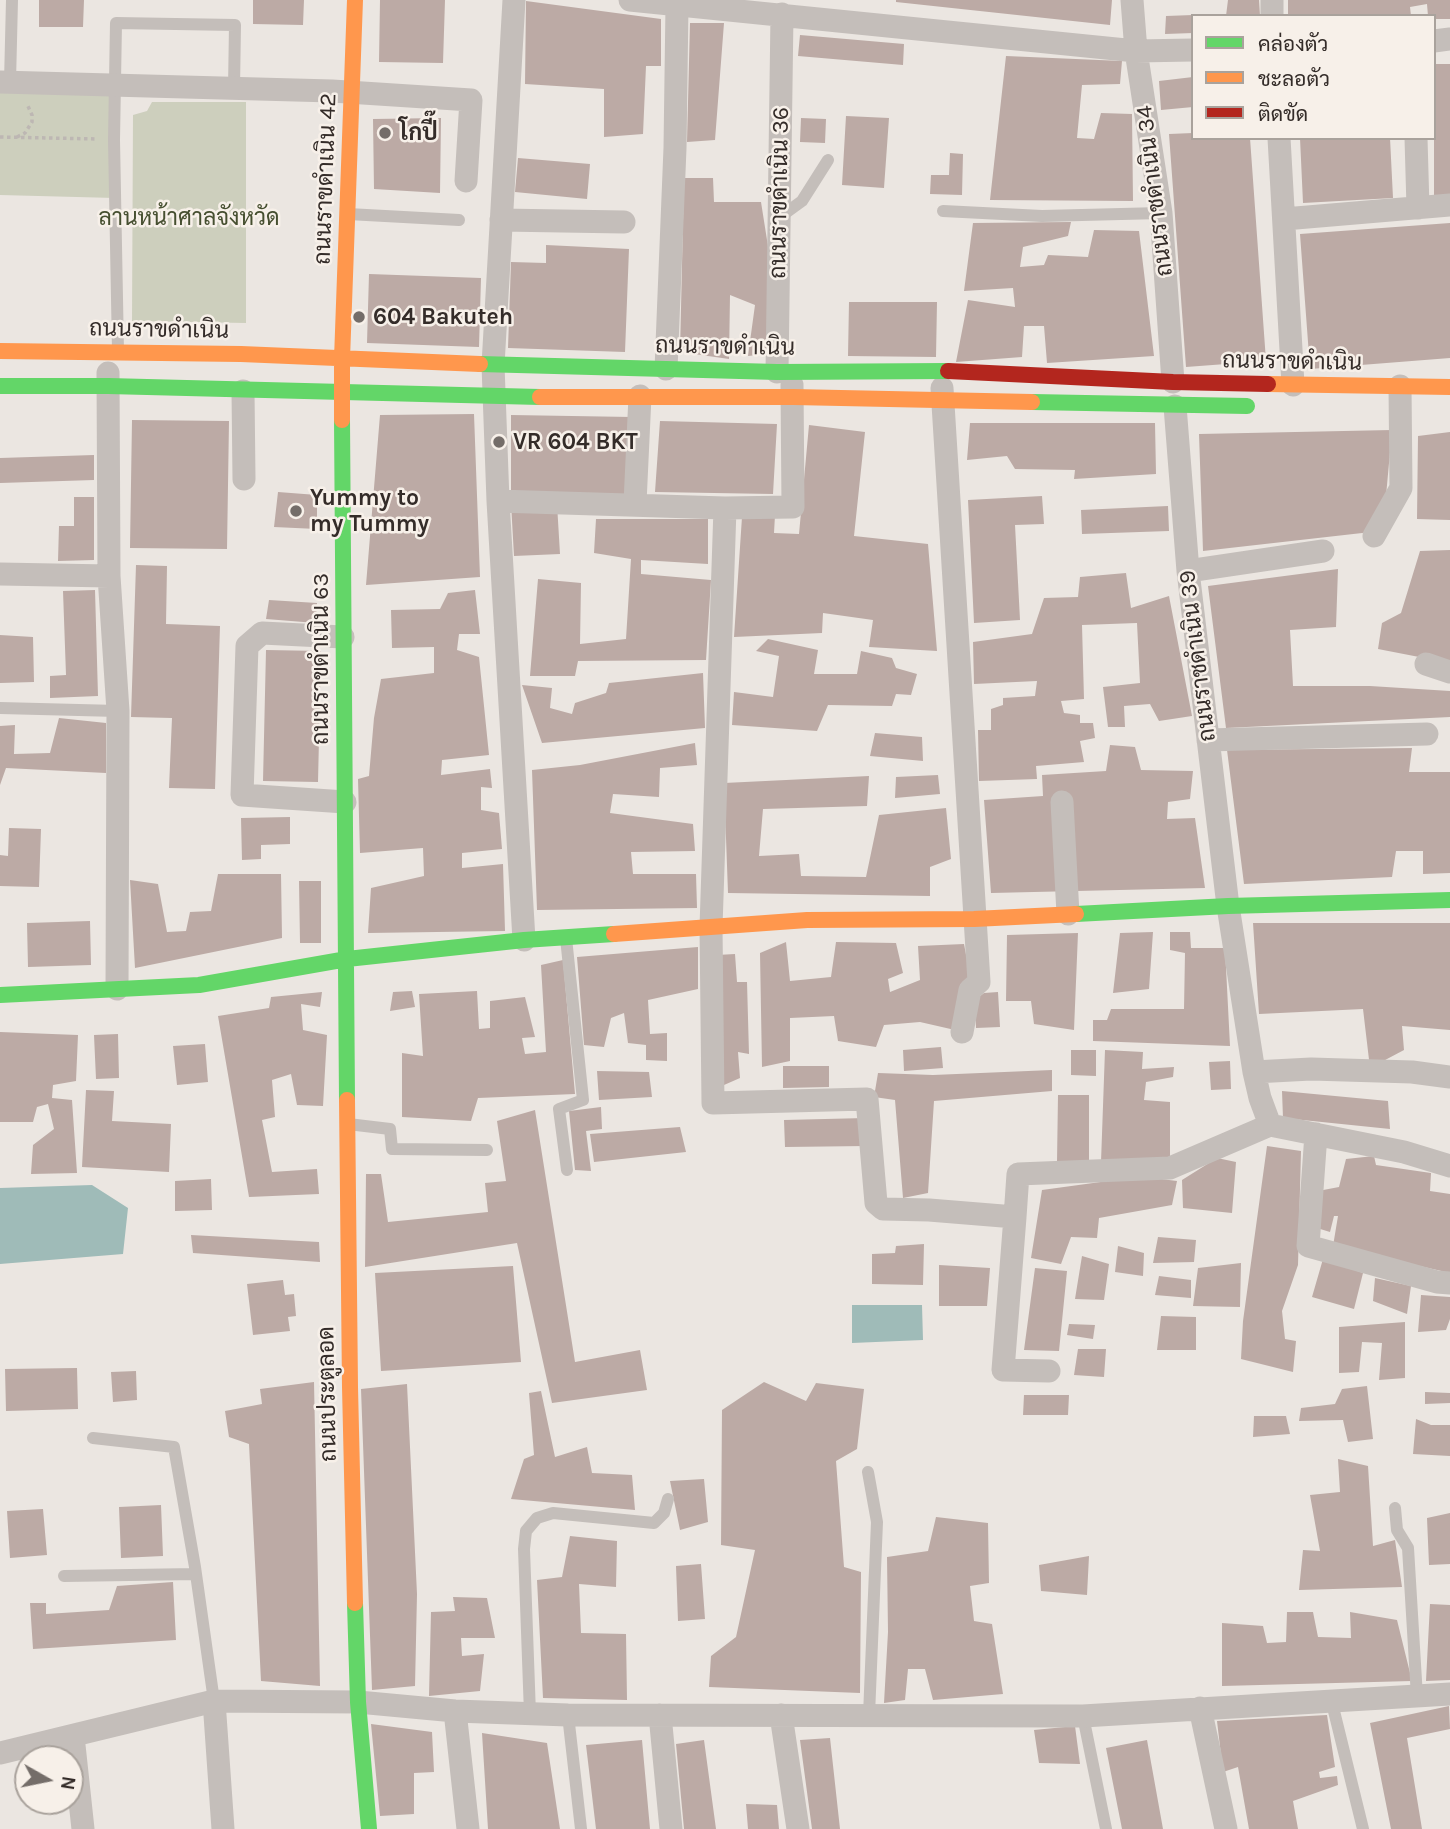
<!DOCTYPE html>
<html>
<head>
<meta charset="utf-8">
<style>
  body { margin:0 }
  #map { position:relative; width:1450px; height:1829px; overflow:hidden; background:#ebe6e1; font-family:Karla,Sarabun,sans-serif }
  canvas { display:block }
  .legend { position:absolute; left:1191px; top:14px; width:245px; height:126px; box-sizing:border-box; background:#f7f0e9; border:2px solid #a9a29c; margin:0; padding:9px 12px; list-style:none; font-size:21px; color:#342c29 }
  .legend li { display:flex; align-items:center; gap:14px; height:35px }
  .legend b { width:35px; border:2px solid #a9a29c }
  .north { position:absolute; left:14px; top:1745px; width:70px; height:70px; box-sizing:border-box; background:#f7f0e9; border:2px solid #a9a29c; border-radius:50%; rotate:99deg; font-size:19px; font-weight:700; line-height:28px; text-align:center; color:#342c29 }
  .north::after { content:''; display:block; margin:auto; width:24px; height:32px; background:#746d69; clip-path:polygon(50% 0,100% 100%,50% 72%,0 100%) }
</style>
</head>
<body>
<div id="map">
<canvas width="1450" height="1829"></canvas>
<ul class="legend">
<li><b style="height:9px;background:#63d668"></b>คล่องตัว</li>
<li><b style="height:9px;background:#ff974d"></b>ชะลอตัว</li>
<li><b style="height:9px;background:#b3261e"></b>ติดขัด</li>
</ul>
<div class="north">N</div>
</div>
<script>
const ctx = document.querySelector('canvas').getContext('2d');
ctx.lineJoin = 'round';
function fillPath(path, color) { ctx.fillStyle = color; ctx.fill(path, 'evenodd'); }
const poly = rows => new Path2D(rows.map(r => 'M' + r).join(''));
function stroke(path, color, width, dash) { ctx.strokeStyle = color; ctx.lineWidth = width; ctx.lineCap = dash ? 'butt' : 'round'; ctx.setLineDash(dash || []); ctx.stroke(path); }
function write(font, color, halo, rows, align = 'center') {
  ctx.font = font + ' Karla,Sarabun,sans-serif'; ctx.lineWidth = 5; ctx.setLineDash([]); ctx.textBaseline = 'middle'; ctx.strokeStyle = halo; ctx.fillStyle = color; for (const [text, x, y, turn = 0] of rows) {
    ctx.save(); ctx.translate(x, y); ctx.rotate((+turn || 0) * Math.PI / 180); ctx.textAlign = isNaN(turn) ? turn : align; if (halo) ctx.strokeText(text, 0, 0); ctx.fillText(text, 0, 0); ctx.restore();
  }
}
fillPath(poly([
  [0,82,115,85,115,198,0,195],
  [152,102,246,102,246,323,132,321,133,115,147,111]
]), '#cdcfbd');
fillPath(poly([
  [92,1185,128,1208,123,1254,0,1264,0,1188],
  [852,1305,922,1305,923,1340,852,1343]
]), '#9fbbb8');
fillPath(poly([
  [39,0,84,0,83,27,39,27],
  [253,0,304,0,303,25,253,24],
  [380,0,445,0,443,63,379,62],
  [896,0,1112,0,1110,25,896,2],
  [1228,0,1259,0,1260,16,1226,16],
  [1288,0,1450,0,1450,19,1434,19,1434,16,1428,16,1427,4,1410,7,1411,16,1288,16],
  [526,1,661,19,661,66,646,66,643,134,604,137,604,89,525,84],
  [1166,16,1193,15,1193,33,1165,34],
  [690,23,724,23,715,140,687,142],
  [800,35,904,44,903,65,798,56],
  [1006,56,1122,61,1120,84,1082,85,1077,138,1094,139,1101,113,1132,114,1133,201,990,200],
  [1434,64,1450,64,1450,195,1434,195],
  [1193,77,1193,107,1161,110,1159,81],
  [846,116,889,118,884,188,842,185],
  [441,118,440,193,374,189,373,119],
  [801,118,826,119,825,143,800,142],
  [1193,133,1193,138,1250,138,1266,361,1186,367,1169,134],
  [1300,138,1390,138,1393,198,1303,203],
  [950,153,963,154,962,195,930,194,931,175,949,175],
  [518,158,590,164,587,199,515,192],
  [684,178,713,178,714,202,761,202,770,259,767,354,748,356,755,305,730,295,729,359,680,352],
  [1071,222,1068,236,1023,247,1020,267,1044,265,1048,255,1088,257,1094,230,1139,231,1154,356,1047,363,1044,326,1024,326,1022,357,956,362,968,300,1015,307,1013,288,964,291,973,223],
  [1450,223,1450,358,1310,369,1300,234],
  [546,245,629,249,625,352,508,348,511,262,546,263],
  [369,274,481,278,479,347,367,343],
  [849,302,937,302,936,357,848,356],
  [474,414,480,577,366,585,380,415],
  [511,415,632,417,631,498,511,497],
  [132,420,229,421,227,549,130,548],
  [660,421,777,424,773,494,655,492],
  [970,423,1155,423,1156,474,1074,479,1075,470,1015,469,1007,456,967,460],
  [809,425,865,432,854,536,928,544,937,651,869,647,873,620,823,613,822,633,734,637,742,517,775,515,774,533,799,534],
  [1392,430,1385,507,1371,532,1203,551,1199,434],
  [1450,432,1450,520,1417,519,1418,436],
  [94,455,94,480,0,483,0,458],
  [278,492,317,495,317,529,274,527],
  [1042,496,1044,524,1015,525,1020,620,974,623,968,500],
  [74,497,94,497,94,560,58,561,59,526,74,526],
  [511,503,557,504,560,554,514,556],
  [1168,506,1169,531,1082,534,1081,510],
  [596,519,708,519,708,564,641,560,641,574,711,580,706,660,578,661,575,676,530,676,538,579,581,583,580,644,626,639,631,559,594,553],
  [1450,550,1450,663,1378,649,1382,623,1401,613,1420,551],
  [136,565,167,566,166,624,220,626,215,789,169,788,172,718,131,717],
  [1338,569,1336,627,1290,630,1293,686,1370,686,1450,691,1450,717,1226,728,1208,586],
  [1126,573,1131,608,1169,596,1192,716,1159,721,1150,704,1124,706,1125,727,1108,727,1103,687,1140,683,1137,623,1082,625,1084,699,1061,701,1064,713,1080,715,1080,723,1093,723,1095,738,1080,741,1084,762,1036,766,1037,779,979,781,978,730,991,730,991,709,1003,705,1003,698,1035,696,1037,681,974,684,973,642,1032,634,1044,598,1078,597,1080,577],
  [95,590,98,696,50,698,50,676,66,675,63,591],
  [475,590,480,634,459,634,457,650,479,657,489,755,442,760,441,775,490,769,492,788,481,787,481,810,499,813,502,849,462,853,462,868,503,864,505,931,368,933,371,888,424,876,423,848,360,853,358,779,369,776,374,718,381,679,434,673,434,647,392,648,391,610,440,609,448,593],
  [269,600,317,603,316,623,266,619],
  [0,635,33,637,34,682,0,683],
  [768,639,818,650,814,674,857,674,861,651,892,658,896,668,917,674,911,695,896,694,892,706,828,705,817,731,732,725,734,692,773,697,779,656,756,651],
  [266,650,321,651,318,782,263,781],
  [703,673,705,728,542,743,522,685,552,688,550,708,572,714,575,703,606,693,609,683],
  [59,718,106,723,106,773,6,768,0,785,0,726,15,725,14,754,50,753],
  [875,733,922,737,923,761,870,756],
  [695,743,697,765,660,768,659,797,613,794,610,813,693,824,695,851,631,852,633,874,696,874,697,908,537,910,532,770,580,765],
  [1110,745,1135,747,1141,770,1193,771,1190,799,1168,802,1167,819,1195,818,1205,888,991,893,984,800,1043,796,1042,775,1106,771],
  [1412,748,1409,772,1450,772,1450,873,1423,874,1423,851,1396,851,1392,877,1244,884,1227,750],
  [938,775,940,794,895,798,896,777],
  [869,776,867,806,763,809,759,856,799,854,801,876,866,877,879,815,946,808,951,859,930,867,930,896,728,893,724,783],
  [290,817,290,844,261,845,261,859,242,860,241,818],
  [9,828,41,829,39,887,0,886,0,855,8,856],
  [218,874,281,874,282,938,135,968,130,880,158,884,167,932,186,931,190,912,211,911],
  [299,881,321,881,321,943,300,943],
  [90,921,91,965,28,967,27,923],
  [1253,923,1450,923,1450,1030,1402,1026,1404,1050,1370,1068,1363,1009,1259,1014],
  [1153,932,1149,989,1113,993,1120,933],
  [1170,932,1190,932,1191,948,1225,948,1230,1046,1093,1041,1093,1020,1107,1020,1111,1009,1184,1009,1185,953,1170,950],
  [1078,933,1074,1030,1034,1024,1031,1001,1006,1001,1007,935],
  [786,942,790,981,831,977,836,942,896,943,903,973,888,979,890,992,920,980,918,946,964,944,970,976,960,985,955,1030,920,1022,884,1025,876,1047,838,1041,834,1016,790,1018,790,1061,762,1067,760,953],
  [698,947,698,989,648,1000,650,1034,667,1033,667,1061,646,1060,646,1045,628,1043,624,1013,611,1018,604,1047,584,1045,577,957],
  [735,954,737,982,747,982,749,1054,738,1052,740,1078,724,1085,717,955],
  [563,960,575,1094,478,1098,471,1121,402,1117,402,1053,423,1056,419,994,477,991,479,1029,490,1028,490,1001,525,997,535,1037,522,1038,525,1054,546,1052,541,965],
  [412,991,415,1007,390,1011,393,992],
  [322,992,320,1007,301,1004,303,1030,327,1035,323,1106,297,1105,291,1074,272,1080,275,1117,262,1120,272,1172,317,1169,319,1194,249,1197,218,1016,269,1008,271,997],
  [998,992,1000,1027,976,1028,975,1000,984,993],
  [0,1032,78,1035,76,1081,53,1085,52,1098,72,1100,77,1173,31,1174,33,1145,54,1129,48,1104,37,1107,33,1122,0,1122],
  [118,1034,119,1078,96,1079,94,1035],
  [205,1044,208,1082,177,1085,173,1046],
  [941,1047,943,1068,904,1071,903,1050],
  [1071,1050,1096,1050,1096,1076,1071,1075],
  [1105,1050,1143,1052,1142,1069,1174,1067,1173,1077,1146,1082,1144,1100,1170,1102,1170,1161,1101,1162],
  [1230,1061,1231,1089,1211,1090,1209,1062],
  [783,1066,829,1066,829,1087,783,1088],
  [1052,1070,1052,1091,934,1101,928,1193,903,1198,895,1100,874,1097,878,1073,933,1075],
  [597,1071,649,1072,652,1097,599,1100],
  [86,1090,114,1091,112,1121,171,1124,169,1172,82,1167],
  [1282,1091,1388,1101,1390,1129,1283,1118],
  [1058,1095,1089,1095,1089,1162,1057,1162],
  [601,1107,602,1129,586,1131,591,1171,575,1170,569,1111],
  [535,1110,575,1362,640,1350,647,1390,552,1403,517,1243,365,1267,366,1174,381,1174,388,1222,488,1212,485,1183,506,1181,497,1121],
  [866,1118,866,1146,785,1147,784,1120],
  [680,1127,686,1152,594,1162,590,1134],
  [1267,1146,1301,1151,1298,1265,1282,1311,1285,1339,1296,1341,1293,1372,1241,1359,1243,1321],
  [1374,1156,1376,1165,1431,1173,1430,1191,1450,1194,1450,1273,1333,1246,1338,1216,1334,1216,1330,1232,1317,1228,1318,1191,1339,1187,1346,1159],
  [1217,1158,1236,1162,1232,1213,1183,1208,1182,1180],
  [1159,1174,1161,1179,1177,1181,1172,1205,1099,1218,1097,1238,1071,1237,1061,1264,1031,1258,1042,1190],
  [211,1179,212,1210,175,1211,175,1181],
  [191,1235,319,1242,320,1262,193,1253],
  [1158,1237,1196,1240,1194,1262,1153,1263],
  [924,1244,923,1285,872,1284,872,1254,895,1253,896,1246],
  [1118,1246,1144,1253,1143,1276,1115,1272],
  [1082,1256,1109,1264,1104,1300,1075,1299],
  [1323,1259,1363,1273,1354,1309,1312,1297],
  [1241,1263,1240,1307,1193,1306,1198,1268],
  [939,1265,990,1268,987,1306,939,1306],
  [513,1266,521,1362,381,1371,375,1273],
  [1035,1268,1067,1271,1059,1351,1024,1350],
  [1159,1276,1191,1280,1191,1298,1155,1295],
  [1375,1278,1411,1286,1407,1314,1373,1301],
  [283,1280,285,1295,294,1294,296,1316,288,1317,290,1331,253,1335,247,1284],
  [1421,1295,1450,1297,1450,1319,1446,1330,1418,1332],
  [1161,1316,1196,1317,1196,1350,1157,1350],
  [1405,1322,1405,1378,1379,1380,1382,1343,1362,1342,1359,1372,1339,1373,1339,1327],
  [1069,1324,1095,1325,1093,1339,1067,1335],
  [1078,1349,1106,1349,1104,1377,1074,1375],
  [77,1368,78,1409,6,1411,5,1369],
  [136,1371,137,1400,113,1402,111,1372],
  [314,1382,320,1686,261,1681,249,1444,229,1437,225,1411,262,1404,260,1389],
  [764,1382,806,1401,816,1383,864,1389,857,1449,836,1461,844,1567,861,1572,860,1693,709,1687,711,1656,736,1637,755,1550,721,1545,722,1410],
  [407,1384,417,1594,415,1686,372,1690,361,1389],
  [1367,1386,1373,1439,1348,1442,1343,1420,1299,1421,1301,1408,1335,1404,1342,1389],
  [541,1391,555,1457,587,1447,592,1473,632,1475,635,1510,511,1499,524,1459,534,1455,529,1393],
  [1425,1392,1450,1393,1450,1403,1425,1404],
  [1024,1395,1069,1395,1068,1415,1023,1415],
  [1254,1416,1286,1416,1290,1434,1253,1437],
  [1416,1419,1431,1425,1450,1425,1450,1456,1413,1454],
  [1338,1459,1368,1466,1373,1546,1395,1540,1402,1587,1299,1590,1303,1550,1320,1551,1310,1495,1340,1492],
  [704,1479,708,1522,680,1530,670,1481],
  [161,1505,163,1556,121,1558,119,1507],
  [43,1509,47,1555,10,1558,7,1511],
  [1450,1513,1450,1564,1429,1565,1427,1518],
  [936,1517,988,1523,989,1583,970,1586,974,1621,992,1624,1003,1694,933,1700,925,1669,908,1669,905,1700,884,1703,888,1632,887,1557,928,1551],
  [570,1536,617,1541,616,1587,579,1584,581,1633,626,1634,627,1700,543,1698,537,1580,562,1577],
  [1089,1556,1087,1595,1041,1591,1039,1565],
  [701,1564,705,1619,678,1621,676,1566],
  [173,1582,176,1640,33,1649,30,1603,46,1603,46,1614,109,1610,117,1586],
  [453,1597,487,1598,495,1638,461,1638,462,1656,484,1654,480,1691,429,1696,431,1612,455,1611],
  [1430,1604,1450,1605,1450,1680,1426,1681],
  [1287,1612,1313,1612,1318,1637,1351,1638,1350,1612,1397,1620,1412,1681,1222,1686,1222,1623,1263,1626,1267,1643,1286,1642],
  [1449,1706,1450,1729,1407,1738,1422,1829,1391,1829,1370,1723],
  [1327,1715,1335,1767,1319,1772,1320,1778,1337,1776,1338,1785,1293,1801,1298,1829,1249,1829,1238,1767,1223,1772,1217,1721],
  [371,1724,432,1732,434,1772,414,1773,414,1814,380,1816],
  [1075,1726,1080,1764,1039,1763,1034,1730],
  [482,1733,547,1743,560,1829,488,1829],
  [830,1738,840,1829,812,1829,800,1740],
  [642,1740,650,1829,596,1829,586,1745],
  [704,1740,716,1829,684,1829,676,1744],
  [1147,1740,1163,1829,1122,1829,1106,1748],
  [746,1804,777,1805,779,1829,748,1829]
]), '#bcaaa5');
stroke(poly([
  [0,137,98,139],
  [17,137,25,133,32,122,32,115,27,104]
]), '#bdb7b3', 3.5, [3.5, 3.5]);
stroke(poly([
  [10,82,12,0],
  [943,211,1042,216,1161,213],
  [348,214,459,220],
  [780,217,802,201,828,160],
  [118,351,114,140,116,23,235,25,234,88],
  [0,708,118,711],
  [566,938,583,1100,559,1109,567,1170],
  [348,1124,390,1129,392,1149,487,1150],
  [93,1438,174,1447,195,1567,214,1701],
  [868,1472,877,1522,869,1715],
  [1395,1508,1397,1530,1408,1548,1417,1697],
  [64,1576,196,1574],
  [1332,1703,1363,1829],
  [530,1714,524,1549,526,1531,537,1518,553,1513,654,1523,664,1513,668,1499],
  [568,1715,581,1829],
  [1083,1716,1106,1829]
]), '#c4beba', 12);
stroke(poly([
  [514,0,493,365,498,501,524,940],
  [630,0,1136,51,1193,50],
  [1132,0,1136,51,1161,213,1173,382],
  [1272,0,1272,16],
  [1434,41,1450,39],
  [0,82,332,91,471,100,466,181],
  [1279,138,1293,385],
  [1416,138,1418,208],
  [1284,219,1450,205],
  [501,220,624,222],
  [666,369,675,148,677,5],
  [777,372,782,14],
  [108,373,109,576,118,711,117,989],
  [942,388,979,982,970,990,962,1032],
  [243,391,244,479],
  [1175,406,1188,571,1228,906,1254,1072,1260,1098,1270,1125],
  [498,501,725,508,711,927,713,1103,867,1099,876,1203,883,1209,929,1210,1015,1217,1003,1370,1049,1371],
  [635,503,640,396],
  [725,508,793,507,792,385],
  [1374,536,1401,488,1400,386],
  [1188,571,1323,551],
  [0,574,109,576],
  [343,637,262,633,247,646,242,795,345,802],
  [1426,664,1450,672],
  [1208,740,1427,734],
  [1062,802,1068,914],
  [1254,1072,1311,1069,1412,1072,1450,1077],
  [1316,1134,1308,1246,1437,1282,1450,1283],
  [1015,1217,1018,1174,1170,1168,1270,1125,1404,1152,1450,1166],
  [214,1701,223,1829],
  [1200,1708,1226,1829],
  [455,1711,468,1829],
  [660,1715,671,1829],
  [781,1715,798,1829],
  [73,1736,83,1829],
  [0,1753,214,1701,358,1702,455,1711,568,1715,1083,1716,1450,1694]
]), '#c4beba', 23);
stroke(poly([
  [480,364,777,372,948,371],
  [0,386,108,386,540,397],
  [1032,402,1247,406],
  [342,420,347,1100],
  [1076,914,1228,906,1450,900],
  [0,995,199,985,347,959,524,940,614,934],
  [355,1603,358,1702,369,1829]
]), '#63d668', 16);
stroke(poly([
  [0,351,241,354,480,364],
  [1268,384,1450,387],
  [540,397,793,397,1032,402],
  [342,420,342,359,355,0],
  [614,934,807,920,974,919,1076,914],
  [347,1100,350,1387,355,1603]
]), '#ff974d', 16);
stroke(poly([
  [948,371,1173,382,1268,384]
]), '#b3261e', 16);
for (const [x, y, r, color] of [
  [385,133,7,"#746d69"],
  [359,317,7,"#746d69"],
  [499,442,7,"#746d69"],
  [296,511,7,"#746d69"]
]) { const dot = new Path2D(); dot.arc(x, y, r, 0, 2 * Math.PI); ctx.fillStyle = color; ctx.fill(dot); stroke(dot, '#f7f0e9', 2.5); }
write('bold 23px', '#342c29', '#f7f0e9', [
  ["โกปี๊",399,133],
  ["604 Bakuteh",373,317],
  ["VR 604 BKT",513,442],
  ["Yummy to",310,498],
  ["my Tummy",310,524]
], 'left');
write('23px', '#342c29', '#f7f0e9', [
  ["ถนนราขดำเนิน 42",326,179,-88],
  ["ถนนราชดำเนิน 34",1155,191,-97],
  ["ถนนราขดำเนิน 36",780,193,-89],
  ["ถนนราขดำเนิน",159,330,1],
  ["ถนนราขดำเนิน",725,347,1],
  ["ถนนราขดำเนิน",1292,362,1],
  ["ถนนราชดำเนิน 39",1198,656,-97],
  ["ถนนราขดำเนิน 63",321,659,-90],
  ["ถนนประตูลอด",328,1394,-91]
]);
write('23px', '#464f30', '#f7f0e9', [
  ["ลานหน้าศาลจังหวัด",189,218]
]);
</script>
</body>
</html>
